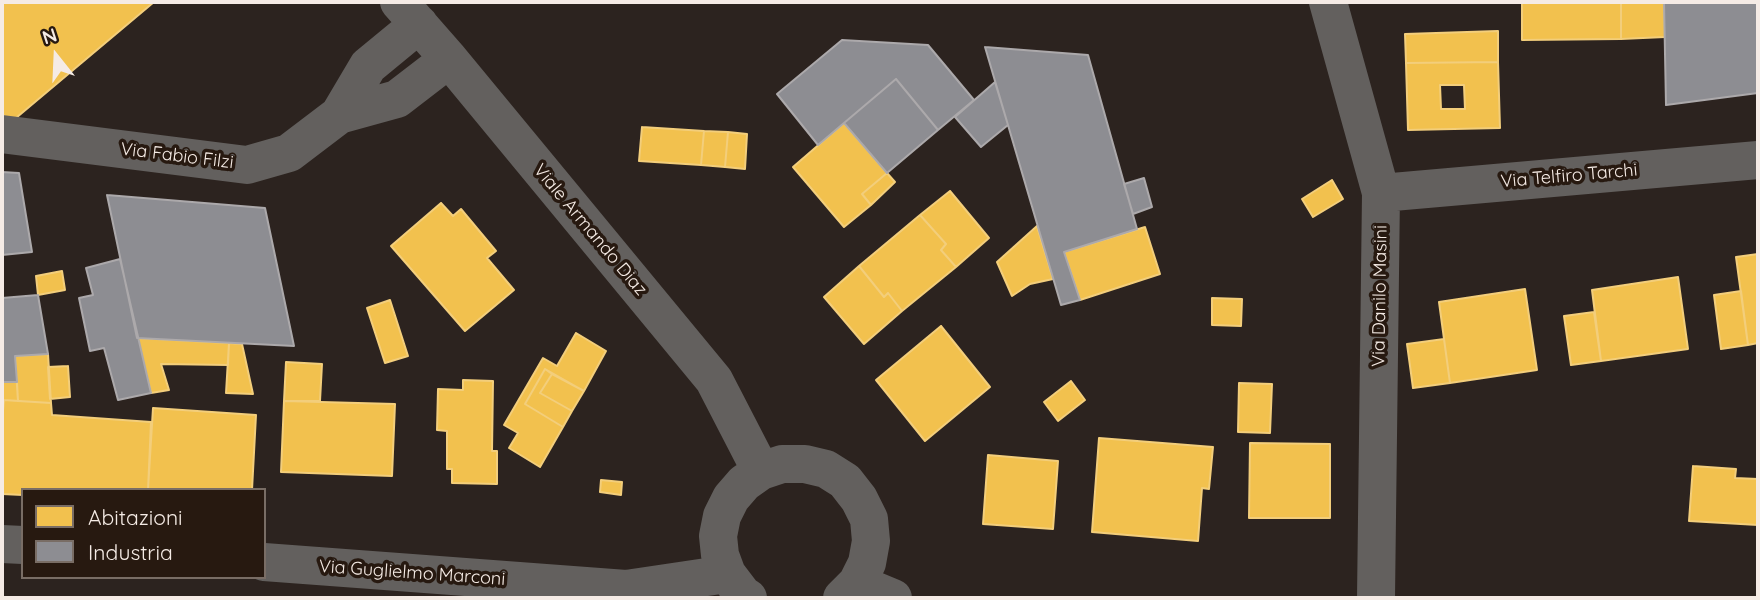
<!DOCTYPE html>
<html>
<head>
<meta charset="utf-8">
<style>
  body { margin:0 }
  #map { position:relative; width:1760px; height:600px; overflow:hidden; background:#2c231f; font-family:Quicksand,sans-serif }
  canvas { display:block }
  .frame { position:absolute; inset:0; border:4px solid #f5ebe5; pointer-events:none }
  .legend { position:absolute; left:21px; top:488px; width:245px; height:91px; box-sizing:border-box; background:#271910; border:2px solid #796d65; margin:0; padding:9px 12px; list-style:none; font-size:21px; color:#f5ebe5 }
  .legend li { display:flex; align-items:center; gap:14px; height:35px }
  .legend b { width:35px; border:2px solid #796d65 }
  .north { position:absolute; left:21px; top:21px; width:70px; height:70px; -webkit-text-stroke:5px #271910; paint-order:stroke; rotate:342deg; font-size:19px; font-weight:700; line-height:28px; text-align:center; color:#f5ebe5 }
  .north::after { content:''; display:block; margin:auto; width:24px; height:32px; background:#f5ebe5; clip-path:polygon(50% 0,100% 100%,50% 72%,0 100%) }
</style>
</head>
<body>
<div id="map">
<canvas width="1760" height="600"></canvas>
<div class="frame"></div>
<ul class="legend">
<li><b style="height:19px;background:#f2c14e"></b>Abitazioni</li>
<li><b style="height:19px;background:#8d8d92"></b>Industria</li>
</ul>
<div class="north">N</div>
</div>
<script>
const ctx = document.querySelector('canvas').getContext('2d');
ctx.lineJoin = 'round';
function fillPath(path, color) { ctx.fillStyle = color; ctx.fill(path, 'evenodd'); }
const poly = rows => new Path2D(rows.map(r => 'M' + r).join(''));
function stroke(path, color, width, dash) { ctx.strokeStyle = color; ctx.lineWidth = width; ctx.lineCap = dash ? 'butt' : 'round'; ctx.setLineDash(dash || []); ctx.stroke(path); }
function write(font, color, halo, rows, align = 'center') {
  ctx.font = font + ' Quicksand,sans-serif'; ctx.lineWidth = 7; ctx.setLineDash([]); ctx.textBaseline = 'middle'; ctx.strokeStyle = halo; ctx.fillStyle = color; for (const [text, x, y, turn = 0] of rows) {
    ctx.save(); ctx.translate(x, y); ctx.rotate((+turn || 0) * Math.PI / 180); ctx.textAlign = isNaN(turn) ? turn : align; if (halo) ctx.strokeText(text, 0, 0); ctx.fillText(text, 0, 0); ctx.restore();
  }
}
const homes = poly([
  [2,2,154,2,10,123,2,113,2,2],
  [1522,2,1621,2,1621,39,1522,40,1522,2],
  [1621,2,1664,2,1665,37,1621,39,1621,2],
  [1498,31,1498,62,1406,63,1405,34,1498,31],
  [1498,62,1500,128,1408,130,1406,63,1498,62],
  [1440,85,1464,85,1465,109,1441,109,1440,85],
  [844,123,887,173,862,194,871,205,844,227,793,167,844,123],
  [642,127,704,131,701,165,639,161,642,127],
  [704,131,728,132,725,167,701,165,704,131],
  [728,132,747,134,745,169,725,167,728,132],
  [887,173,895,182,871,205,862,194,887,173],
  [1332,180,1343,199,1313,217,1302,199,1332,180],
  [950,191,989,238,956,267,941,250,946,244,920,215,950,191],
  [441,203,453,216,461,209,496,251,487,258,514,290,465,331,391,246,441,203],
  [920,215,946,244,941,250,956,267,902,311,888,293,884,297,859,266,920,215],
  [1037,226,1053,279,1030,284,1012,296,997,262,1037,226],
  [1145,227,1160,274,1080,300,1064,252,1145,227],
  [1758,254,1758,343,1748,345,1736,257,1758,254],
  [859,266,884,297,888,293,902,311,864,344,824,297,859,266],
  [62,271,65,290,38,295,36,276,62,271],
  [1678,277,1688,349,1601,361,1592,290,1678,277],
  [1525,289,1537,370,1450,383,1439,302,1525,289],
  [1741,291,1748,345,1721,349,1714,295,1741,291],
  [1212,298,1242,299,1241,326,1212,325,1212,298],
  [390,300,408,356,385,363,367,308,390,300],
  [1594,312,1601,361,1571,365,1564,316,1594,312],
  [941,326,990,387,925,441,876,380,941,326],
  [576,333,606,351,584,391,545,369,525,404,563,427,540,467,509,448,518,433,504,425,543,358,557,366,576,333],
  [137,338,229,343,228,365,161,364,169,390,151,393,137,338],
  [1444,339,1450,383,1413,388,1407,344,1444,339],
  [229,343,242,344,253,394,226,393,229,343],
  [48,354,51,403,18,401,15,356,48,354],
  [286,362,322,364,320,401,284,401,286,362],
  [68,366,70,397,50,399,48,367,68,366],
  [545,369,552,374,540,393,572,411,563,427,525,404,545,369],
  [552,374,584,391,572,411,540,393,552,374],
  [463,380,493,381,492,451,497,451,497,484,452,483,452,469,447,469,447,431,437,430,438,389,463,390,463,380],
  [1071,381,1085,400,1058,421,1044,402,1071,381],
  [2,382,17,382,18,401,4,400,2,415,2,382],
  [1239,383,1272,384,1270,433,1238,432,1239,383],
  [4,400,51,403,52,415,151,422,148,490,23,490,23,495,2,494,2,421,4,400],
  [284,401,395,404,392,476,281,472,284,401],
  [153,408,256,415,252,490,148,490,153,408],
  [1099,438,1213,447,1209,489,1202,488,1198,541,1092,532,1099,438],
  [1250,443,1330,444,1330,518,1249,518,1250,443],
  [988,455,1058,461,1053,529,983,524,988,455],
  [1693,466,1736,469,1735,478,1758,479,1758,525,1689,521,1693,466],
  [601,480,622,482,621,495,600,492,601,480]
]);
fillPath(homes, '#f2c14e');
stroke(homes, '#f3ce7b', 2);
const industry = poly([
  [1664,2,1758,2,1758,93,1666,105,1664,2],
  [842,40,928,45,974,100,938,130,896,79,818,145,777,94,842,40],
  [985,47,1088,55,1137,229,1064,252,1080,300,1061,305,985,47],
  [896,79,938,130,887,173,844,123,896,79],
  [995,82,1008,125,981,147,955,117,995,82],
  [2,172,19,173,32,252,2,255,2,172],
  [1144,178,1152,207,1133,214,1124,184,1144,178],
  [107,195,265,208,294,346,137,338,107,195],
  [120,259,151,393,118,400,104,348,90,351,79,298,93,295,86,268,120,259],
  [38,295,48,354,15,356,17,382,3,382,2,373,2,298,38,295]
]);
fillPath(industry, '#8d8d92');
stroke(industry, '#aca9ab', 2);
stroke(poly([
  [399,2,449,59,714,380,761,471],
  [1328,2,1381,193,1376,598],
  [339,115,368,66,419,24],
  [2,134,247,165,289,153,339,115,397,99,449,59],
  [1381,193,1758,160],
  [2,544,23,545],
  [264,562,626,589,727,574],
  [857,583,893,598],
  [748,598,743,595,727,574,720,555,718,536,722,516,731,498,744,483,761,471,782,464,805,464,826,469,845,481,859,499,869,519,871,541,867,563,857,583,842,598]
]), '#63605e', 38);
write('18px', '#f5ebe5', '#271910', [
  ["Via Fabio Filzi",177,156,7],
  ["Via Telfiro Tarchi",1569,176,-5],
  ["Viale Armando Diaz",590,230,50],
  ["Via Danilo Masini",1380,296,-89],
  ["Via Guglielmo Marconi",412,573,4]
]);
</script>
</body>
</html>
